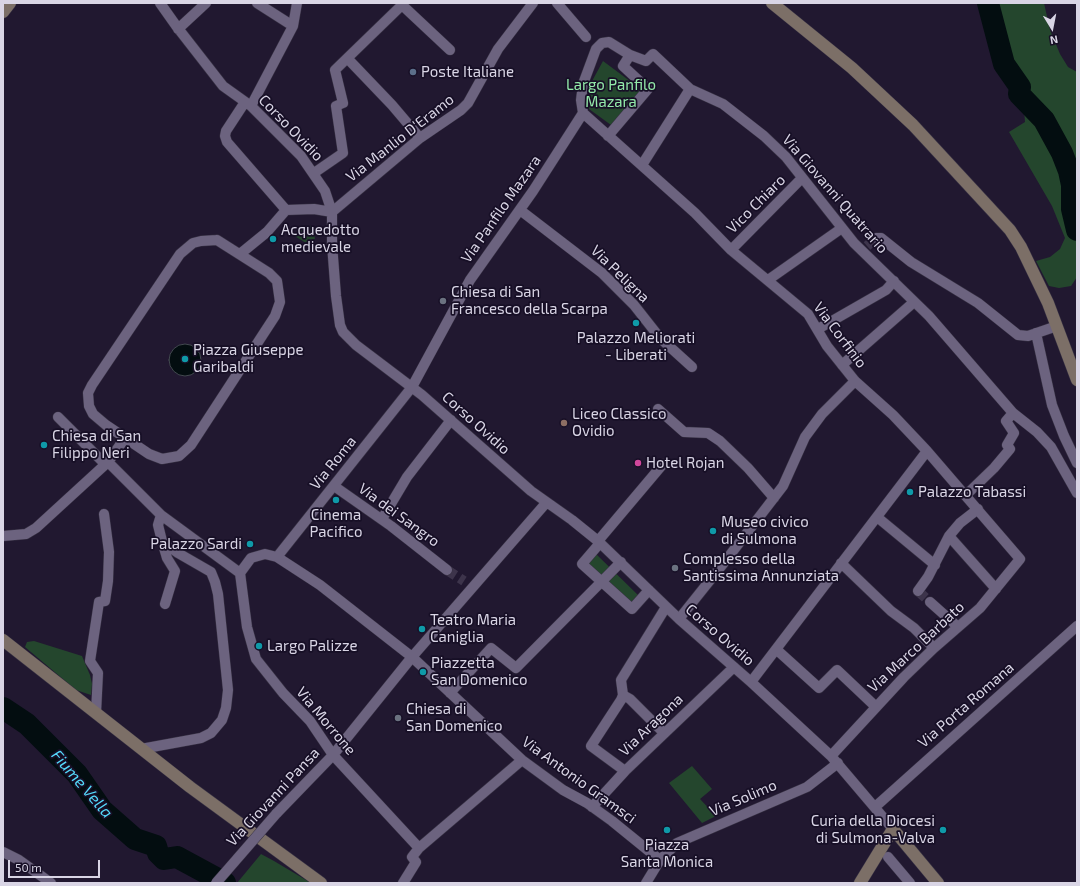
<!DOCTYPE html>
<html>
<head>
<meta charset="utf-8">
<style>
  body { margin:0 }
  #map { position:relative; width:1080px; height:886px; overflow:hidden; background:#211830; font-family:"Exo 2",sans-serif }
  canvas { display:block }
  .frame { position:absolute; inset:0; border:4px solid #d9d5e5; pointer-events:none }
  .north { position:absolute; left:1032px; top:8px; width:40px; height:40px; -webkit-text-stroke:3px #170f26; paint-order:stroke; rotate:170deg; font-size:11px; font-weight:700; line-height:16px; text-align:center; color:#d9d5e5 }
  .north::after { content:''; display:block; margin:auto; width:14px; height:18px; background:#d9d5e5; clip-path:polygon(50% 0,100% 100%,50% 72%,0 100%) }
  .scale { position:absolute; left:8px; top:860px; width:92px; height:18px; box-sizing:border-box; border:2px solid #d9d5e5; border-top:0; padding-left:5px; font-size:12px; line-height:14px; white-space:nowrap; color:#d9d5e5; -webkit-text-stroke:3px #170f26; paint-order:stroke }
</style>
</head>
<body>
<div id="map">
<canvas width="1080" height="886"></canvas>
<div class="frame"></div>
<div class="north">N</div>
<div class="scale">50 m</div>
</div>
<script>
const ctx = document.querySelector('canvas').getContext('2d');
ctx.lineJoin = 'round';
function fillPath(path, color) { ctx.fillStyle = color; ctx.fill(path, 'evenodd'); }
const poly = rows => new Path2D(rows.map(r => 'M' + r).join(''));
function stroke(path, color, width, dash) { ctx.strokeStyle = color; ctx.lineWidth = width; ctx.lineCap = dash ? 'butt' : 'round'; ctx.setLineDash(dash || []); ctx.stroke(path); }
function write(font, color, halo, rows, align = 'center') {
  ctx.font = font + ' "Exo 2",sans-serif'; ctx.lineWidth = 3.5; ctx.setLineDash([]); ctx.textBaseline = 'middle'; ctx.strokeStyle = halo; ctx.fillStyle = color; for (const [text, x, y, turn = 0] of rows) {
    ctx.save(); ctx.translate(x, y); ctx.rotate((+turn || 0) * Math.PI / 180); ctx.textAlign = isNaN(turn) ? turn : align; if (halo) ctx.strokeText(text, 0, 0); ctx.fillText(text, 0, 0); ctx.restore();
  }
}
fillPath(poly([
  [982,3,1044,3,1050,30,1060,54,1068,67,1077,72,1077,277,1071,286,1059,288,1049,286,1036,261,1050,257,1060,249,1065,238,1052,206,1009,132,1025,122,1024,109,1005,79,1000,67,998,49],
  [603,61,642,90,611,125,589,109,591,83],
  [313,226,315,239,308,240,306,243,293,235,302,227],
  [595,553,640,597,631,605,586,564],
  [34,641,82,656,90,675,92,684,91,695,76,690,25,647,27,642],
  [692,766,712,789,700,799,716,816,702,823,669,783],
  [261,854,274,861,311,883,237,883]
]), '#24462d');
const water = poly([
  '169 360a16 16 0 1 1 32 0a16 16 0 1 1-32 0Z'
]);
fillPath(water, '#030d10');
stroke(water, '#434950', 1);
stroke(poly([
  [988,3,1004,64,1020,87,1019,94,1044,120,1062,153,1069,171,1072,185,1072,209,1077,230],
  [3,708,27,724,77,774,102,810,135,839,156,846,158,853,164,859,177,857,225,883]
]), '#030d10', 22);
stroke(poly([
  [867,246,876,238],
  [447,570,464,581],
  [918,591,930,602]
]), '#3d344b', 10, [10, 5]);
const street = poly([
  [160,3,177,27,223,86,251,106,301,156,325,191,332,212,332,244,336,296,340,325,343,332,356,345,422,395,531,491,572,520,598,541,679,619,751,682,831,756,893,829],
  [257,3,293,26],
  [557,3,586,37],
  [178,29,206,3],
  [630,55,646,61,653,54,690,89,723,104,764,136,786,157,854,243,929,316,1013,413,1037,432,1051,447,1077,493],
  [348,59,392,105,420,138],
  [245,102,226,131,225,136,227,142,286,210],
  [251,106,293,26,297,3],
  [583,113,695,213,731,250,808,314,827,346,855,381,893,415,927,451,1020,559,980,608,934,648,904,677,831,756],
  [583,113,581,100,583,84,596,49,602,43,609,42,630,55,623,66,648,89,608,136],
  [642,165,690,89],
  [314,173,343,153,336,106,343,103,335,70,402,5,450,50],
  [520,210,602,273,634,305,660,338,692,367],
  [332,212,420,138,461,110,468,103,498,49,533,3],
  [876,238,881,238,911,262,978,303,1018,335,1028,336,1057,326],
  [217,240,269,273,277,281,280,302,275,316,191,445,179,456,162,459,149,454,106,425,93,414,89,406,88,393,92,385,180,254,193,243,201,241,217,240],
  [731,250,802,178],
  [240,254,267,232,286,210,314,209,332,212],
  [768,280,842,228],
  [818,329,886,290,894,281],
  [1036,333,1052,405,1064,436,1077,463],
  [842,365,914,302],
  [658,409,684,432,708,433,720,441,748,468,774,498],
  [58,417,105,464],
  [108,462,161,515,240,573],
  [334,486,391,526,447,570],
  [966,495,994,468,1010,449,1007,445,1014,433,1006,421,1013,413],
  [877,517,935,565],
  [382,519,407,477,451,420],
  [3,536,26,534,36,528,108,462,125,438],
  [949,536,996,589],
  [162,541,167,558,175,571,165,604],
  [598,541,663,464],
  [600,543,582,564,632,609,649,590],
  [277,557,412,387,470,280,533,191,583,113],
  [841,563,891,611,914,628,934,648],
  [240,573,251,558,265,554,277,557,320,585,412,657,522,760,563,790,587,803,612,821,660,860],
  [240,573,247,627,256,659,283,693,310,721,333,755,419,848],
  [918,591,928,577,949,536,960,523,978,509],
  [930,602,958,627],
  [679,619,723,564,783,486,805,437,822,414,855,381],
  [777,650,819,688,837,670,875,706],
  [751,682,927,451],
  [450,693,491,648,516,668,621,562],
  [623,695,630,699,664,733],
  [96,713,98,673,90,661,99,602,105,601,108,581,109,552,104,514],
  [141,749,201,738,211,733,222,720,226,708,228,690,218,594,215,582,211,572,178,553,162,541,158,525,161,515],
  [625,771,591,746,621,700,623,695,621,680,666,607],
  [592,807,625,771,734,667],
  [875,807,1077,626],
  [276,814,333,755,412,657,546,503],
  [3,852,19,860,51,883],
  [888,857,910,883],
  [403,883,416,862,412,857,419,848,522,760],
  [646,883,660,860,677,843,807,787,838,763]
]);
const secondary = poly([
  [772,3,852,68,913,125,1010,230,1021,247,1048,303,1077,380],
  [3,12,10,3],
  [3,640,190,787,321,883],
  [860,883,893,829,938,883]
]);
stroke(street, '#383244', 11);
stroke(secondary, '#383244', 13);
stroke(street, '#6c637f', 10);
stroke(secondary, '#7c6f67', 12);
const streetBridge = poly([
  [216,883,276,814]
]);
stroke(streetBridge, '#383244', 11, []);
stroke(streetBridge, '#6c637f', 10);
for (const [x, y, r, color] of [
  [413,72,4,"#5c6f8a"],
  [273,239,4,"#0f9aa8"],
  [443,301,4,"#6b7280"],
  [636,323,4,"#0f9aa8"],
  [185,359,4,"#0f9aa8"],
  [564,423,4,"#8d6e63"],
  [44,445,4,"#0f9aa8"],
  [638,463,4,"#d1479c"],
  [910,492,4,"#0f9aa8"],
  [336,500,4,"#0f9aa8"],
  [713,531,4,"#0f9aa8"],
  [250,544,4,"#0f9aa8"],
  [675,568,4,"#6b7280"],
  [422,629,4,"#0f9aa8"],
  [259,646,4,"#0f9aa8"],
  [423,672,4,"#0f9aa8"],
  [398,718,4,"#6b7280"],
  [667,830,4,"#0f9aa8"],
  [943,830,4,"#0f9aa8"]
]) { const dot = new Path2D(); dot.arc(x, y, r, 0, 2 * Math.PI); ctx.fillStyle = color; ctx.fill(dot); stroke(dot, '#170f26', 1.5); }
write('15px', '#d9d5e5', '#170f26', [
  ["Poste Italiane",421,72],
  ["Acquedotto",281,230],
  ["medievale",281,247],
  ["Chiesa di San",451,292],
  ["Francesco della Scarpa",451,309],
  ["Palazzo Meliorati",636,338,"center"],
  ["- Liberati",636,355,"center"],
  ["Piazza Giuseppe",193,350],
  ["Garibaldi",193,367],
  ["Liceo Classico",572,414],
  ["Ovidio",572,431],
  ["Chiesa di San",52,436],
  ["Filippo Neri",52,453],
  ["Hotel Rojan",646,463],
  ["Palazzo Tabassi",918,492],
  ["Cinema",336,515,"center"],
  ["Pacifico",336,532,"center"],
  ["Museo civico",721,522],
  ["di Sulmona",721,539],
  ["Palazzo Sardi",242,544,"right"],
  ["Complesso della",683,559],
  ["Santissima Annunziata",683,576],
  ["Teatro Maria",430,620],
  ["Caniglia",430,637],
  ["Largo Palizze",267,646],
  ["Piazzetta",431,663],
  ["San Domenico",431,680],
  ["Chiesa di",406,709],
  ["San Domenico",406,726],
  ["Curia della Diocesi",935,821,"right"],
  ["di Sulmona-Valva",935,838,"right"],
  ["Piazza",667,845,"center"],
  ["Santa Monica",667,862,"center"]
], 'left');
write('15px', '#93eaa9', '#170f26', [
  ["Largo Panfilo",611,85],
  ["Mazara",611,102]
]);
write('15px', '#d9d5e5', '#170f26', [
  ["Corso Ovidio",291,128,46],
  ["Via Manlio D'Eramo",400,138,-38],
  ["Via Giovanni Quatrario",835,194,49],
  ["Vico Chiaro",756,204,-45],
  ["Via Panfilo Mazara",501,209,-55],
  ["Via Peligna",620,274,44],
  ["Via Corfinio",840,335,53],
  ["Corso Ovidio",476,423,42],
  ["Via Roma",333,463,-51],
  ["Via dei Sangro",399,515,36],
  ["Corso Ovidio",720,635,41],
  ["Via Marco Barbato",916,647,-43],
  ["Via Porta Romana",966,705,-41],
  ["Via Morrone",326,721,50],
  ["Via Aragona",651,725,-44],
  ["Via Antonio Gramsci",579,780,36],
  ["Via Giovanni Pansa",273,797,-47],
  ["Via Solimo",743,798,-23]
]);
write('italic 16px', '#54dafb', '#170f26', [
  ["Fiume Vella",82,784,49]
]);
</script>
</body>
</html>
